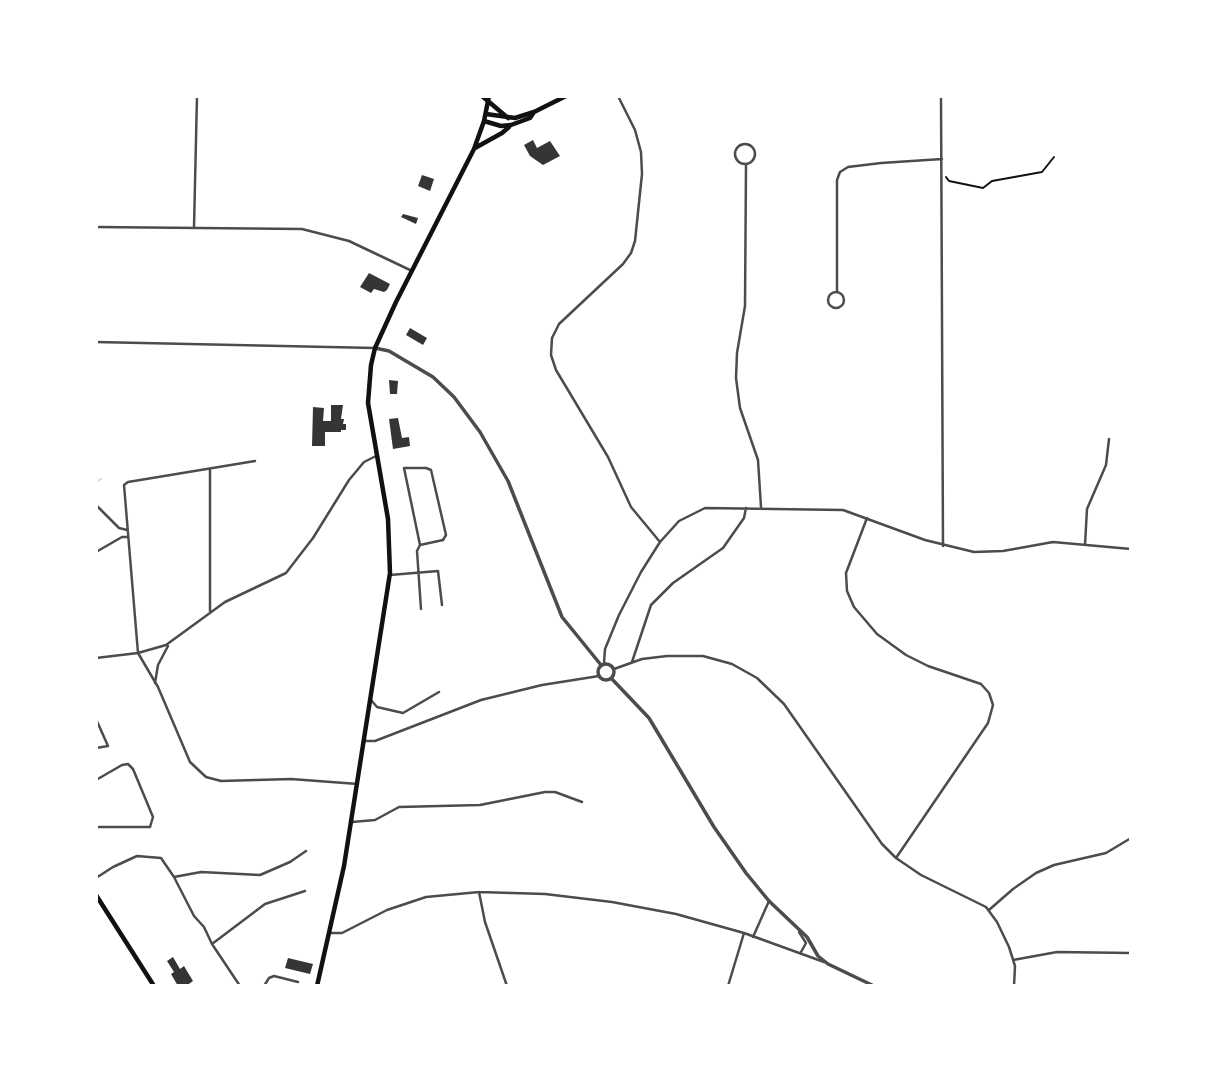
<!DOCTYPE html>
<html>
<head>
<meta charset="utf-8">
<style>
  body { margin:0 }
  #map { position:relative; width:1227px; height:1082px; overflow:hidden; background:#fff; font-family:Manrope,sans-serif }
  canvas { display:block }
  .frame { position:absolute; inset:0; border:98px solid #fff; pointer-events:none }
</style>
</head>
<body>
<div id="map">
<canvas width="1227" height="1082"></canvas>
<div class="frame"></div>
</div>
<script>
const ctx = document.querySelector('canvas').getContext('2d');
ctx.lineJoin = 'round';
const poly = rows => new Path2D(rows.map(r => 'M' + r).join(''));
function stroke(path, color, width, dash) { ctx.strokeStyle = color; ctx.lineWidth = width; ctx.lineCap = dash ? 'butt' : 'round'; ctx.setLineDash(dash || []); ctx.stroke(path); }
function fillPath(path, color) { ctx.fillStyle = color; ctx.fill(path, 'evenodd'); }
stroke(poly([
  [96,482,101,479]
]), '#d9d9d9', 2);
fillPath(poly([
  [533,140,537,148,550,141,560,156,543,165,530,156,524,145],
  [422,175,434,179,430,191,418,186],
  [403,214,418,218,416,224,401,217],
  [369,273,390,284,387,290,384,292,374,289,371,293,360,287],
  [410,328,427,338,423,345,406,335],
  [389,380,398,381,397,394,390,394],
  [331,405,343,405,341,419,344,419,343,424,346,424,346,430,341,430,341,432,325,432,325,446,312,446,313,407,324,408,323,421,331,421],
  [398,418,402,438,409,437,410,446,393,449,389,419],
  [173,957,180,969,184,966,193,981,186,986,178,986,171,974,174,972,167,961],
  [288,958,313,964,310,974,285,968]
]), '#353535');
stroke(poly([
  [946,177,949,181,983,188,992,181,1042,172,1054,157]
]), '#111', 2);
stroke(poly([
  [618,96,635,130,641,152,642,174,635,241,631,253,623,264,559,324,552,338,551,355,556,370,608,457,631,507,660,542],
  [941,96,943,546],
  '735 154a10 10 0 1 1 20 0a10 10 0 1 1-20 0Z',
  [746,165,745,306,737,353,736,378,740,408,758,460,761,507],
  [96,227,302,229,349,241,410,270],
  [194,227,197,96],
  '828 300a8 8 0 1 1 16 0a8 8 0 1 1-16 0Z',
  [837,292,837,180,840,172,848,167,881,163,942,159],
  [96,342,375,348],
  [255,461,128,482,124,485,138,653,158,687,190,762,206,777,221,781,291,779,358,784],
  [404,468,426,468,431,470,446,535,443,540,420,545,404,468],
  [96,505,119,528,127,530],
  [867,518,846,573,847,591,854,607,877,634,906,655,928,666,981,684,989,693,993,705,988,723,896,858],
  [420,545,417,551,421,609],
  [1085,545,1087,509,1106,465,1109,439],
  [96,552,122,537,127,537],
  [390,575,438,571,442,605],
  [210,611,210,469],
  [96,658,138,653,166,645,225,602,286,573,313,538,349,480,364,462,376,456],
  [632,662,651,605,673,583,723,548,744,518,746,508],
  [604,663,605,649,619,615,641,572,660,542,679,521,705,508,843,510,925,540,974,552,1003,551,1053,542,1131,549],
  [614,669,642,659,667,656,703,656,732,664,757,678,784,704,882,844,896,858,921,875,986,907,997,922,1009,947,1015,966,1014,986],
  [155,683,158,665,168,646],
  [371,700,377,707,403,713,439,692],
  [96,719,108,746,96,748],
  [364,741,375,741,481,700,542,685,599,676],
  [96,780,122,765,128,764,133,769,153,817,150,827,96,827],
  [352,822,375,820,399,807,480,805,545,792,555,792,582,802],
  [174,877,201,872,260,875,290,862,306,851],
  [96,878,113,867,137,856,161,858,174,877,194,916,204,927,212,944,240,986],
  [479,892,485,922,507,986],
  [989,910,1013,889,1036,873,1054,865,1106,853,1131,838],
  [799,932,806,943,801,952],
  [330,933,342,933,387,910,426,897,479,892,545,894,612,902,676,914,744,933,824,962],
  [753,937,769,901],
  [212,944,265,904,305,891],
  [1013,960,1057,952,1131,953],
  [264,986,269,978,274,976,298,982],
  [728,986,744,933]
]), '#4c4c4c', 2.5);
stroke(poly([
  [375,348,389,351,433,377,454,397,480,432,508,481,562,617,601,665],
  '598 672a8 8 0 1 1 16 0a8 8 0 1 1-16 0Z',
  [611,678,649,718,714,827,746,873,769,901,807,937,818,956,828,964,874,986]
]), '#4c4c4c', 3.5);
stroke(poly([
  [482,96,508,118],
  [486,114,515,118,534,112,566,96],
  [484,121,501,126,511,125,530,118,534,112],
  [475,148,502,133,509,127],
  [96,895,154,986],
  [317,986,344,866,390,573,388,519,368,403,371,365,375,348,396,302,474,149,484,121,489,96]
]), '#111', 4.5);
</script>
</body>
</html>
